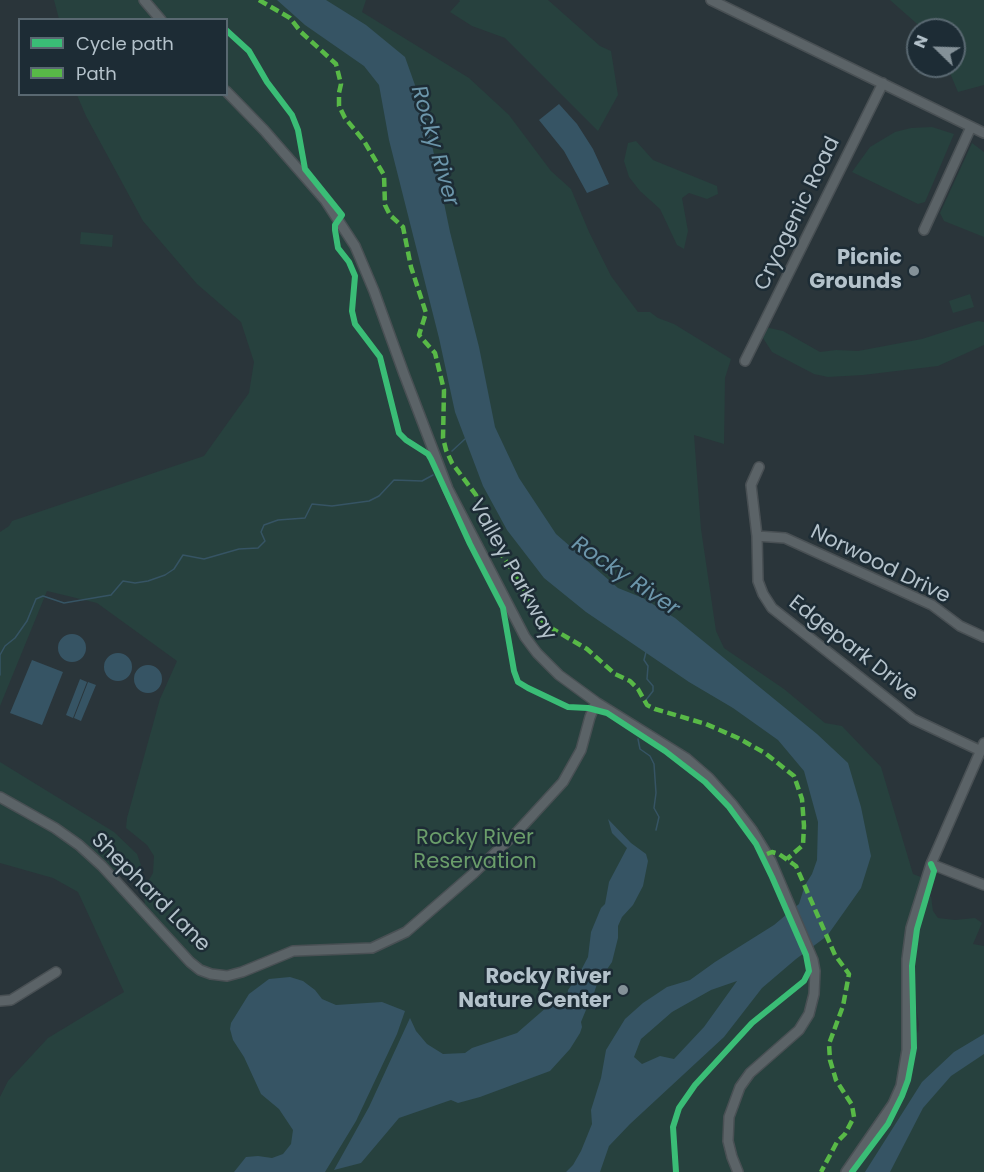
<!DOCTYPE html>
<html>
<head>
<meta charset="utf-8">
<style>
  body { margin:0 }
  #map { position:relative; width:984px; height:1172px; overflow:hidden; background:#2a353a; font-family:Poppins,sans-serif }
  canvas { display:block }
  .legend { position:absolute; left:18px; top:18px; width:210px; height:78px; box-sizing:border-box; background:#1d2c35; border:2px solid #596871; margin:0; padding:8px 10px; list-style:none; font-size:18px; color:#b4c2cb }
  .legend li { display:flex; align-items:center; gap:12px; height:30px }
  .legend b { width:30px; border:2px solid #596871 }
  .north { position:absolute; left:906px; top:18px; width:60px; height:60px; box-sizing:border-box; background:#1d2c35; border:2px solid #596871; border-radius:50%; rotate:293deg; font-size:16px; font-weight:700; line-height:24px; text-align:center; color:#b4c2cb }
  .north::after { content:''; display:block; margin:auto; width:21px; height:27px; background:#849198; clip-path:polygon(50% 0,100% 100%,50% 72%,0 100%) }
</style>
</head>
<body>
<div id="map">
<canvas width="984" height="1172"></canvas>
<ul class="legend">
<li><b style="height:8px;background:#3abd76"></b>Cycle path</li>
<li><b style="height:8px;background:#58b947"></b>Path</li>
</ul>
<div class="north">N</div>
</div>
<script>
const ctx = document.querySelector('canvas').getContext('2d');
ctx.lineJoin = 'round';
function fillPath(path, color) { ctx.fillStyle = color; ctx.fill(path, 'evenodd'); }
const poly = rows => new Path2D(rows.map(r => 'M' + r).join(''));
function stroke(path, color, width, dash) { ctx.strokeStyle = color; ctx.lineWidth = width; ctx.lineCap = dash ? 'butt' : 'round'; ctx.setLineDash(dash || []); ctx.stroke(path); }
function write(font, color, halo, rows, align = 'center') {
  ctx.font = font + ' Poppins,sans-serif'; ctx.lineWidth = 5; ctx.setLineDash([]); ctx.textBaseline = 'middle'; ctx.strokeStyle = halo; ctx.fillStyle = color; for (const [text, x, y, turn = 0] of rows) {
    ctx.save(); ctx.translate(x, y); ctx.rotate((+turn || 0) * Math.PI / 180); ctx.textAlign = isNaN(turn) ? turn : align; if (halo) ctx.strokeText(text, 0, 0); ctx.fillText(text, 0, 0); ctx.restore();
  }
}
fillPath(poly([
  [54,0,366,0,362,12,469,78,509,115,551,171,571,189,589,232,611,276,638,312,650,312,658,318,674,324,731,359,725,378,724,444,694,435,701,529,716,631,724,648,784,689,825,723,842,726,881,767,913,874,926,879,902,963,903,1001,918,1033,919,1024,910,975,911,951,920,908,931,896,933,911,938,918,955,920,975,918,982,923,973,944,984,946,984,1172,0,1172,0,1097,8,1081,48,1038,124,992,78,892,53,878,0,863,0,762,114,832,137,854,141,865,138,871,129,877,117,873,115,875,143,904,145,903,142,892,153,873,154,856,147,845,126,828,127,818,160,699,177,661,97,603,47,591,0,706,0,532,9,526,12,521,204,456,249,393,254,362,241,322,197,284,143,221,86,116,77,95,226,94,226,20,59,19],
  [459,0,548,0,600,46,611,51,618,95,598,131,505,38,472,26,450,12,460,1],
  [890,0,984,0,984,85,958,92,947,66,954,66,954,30,924,30],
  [932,127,954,134,925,202,918,204,852,172,870,147,895,132,911,128],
  [636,141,653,160,717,186,718,194,707,199,689,193,682,198,688,231,684,249,677,245,660,209,640,191,629,177,624,161,628,143],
  [972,143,984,152,984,237,944,221,940,213],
  [81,232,113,235,112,247,80,244],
  [970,294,974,307,953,313,949,301],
  [978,321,984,322,984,345,938,366,863,375,828,377,814,374,772,352,763,338,765,327,783,331,820,352,836,350,858,351,922,339]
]), '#27413e');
fillPath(poly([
  [277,0,326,0,366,25,405,57,426,116,450,232,479,347,495,427,519,478,556,534,618,588,643,598,675,618,817,734,848,763,861,807,871,856,861,888,827,936,796,959,762,988,724,1037,630,1124,609,1146,600,1172,566,1172,573,1165,581,1151,592,1124,591,1110,601,1078,606,1050,625,1019,643,1003,667,987,690,980,715,962,774,925,799,904,805,885,812,874,817,860,818,822,804,771,778,740,733,708,689,682,586,612,544,578,507,530,483,486,455,412,439,338,389,140,379,85,364,66,305,25],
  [737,981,704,1027,674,1059,660,1056,642,1064,634,1057,641,1039,672,1012,711,990],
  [559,104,577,124,593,149,609,184,587,193,564,151,539,120],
  '58 648a14 14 0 1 1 28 0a14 14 0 1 1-28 0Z',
  '104 667a14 14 0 1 1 28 0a14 14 0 1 1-28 0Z',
  [32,660,63,672,42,725,10,713],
  '134 679a14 14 0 1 1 28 0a14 14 0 1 1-28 0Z',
  [80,679,87,682,73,718,66,715],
  [88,682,96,685,81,721,74,718],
  [608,819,631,843,646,854,648,861,643,886,633,905,622,917,618,926,618,938,612,962,597,984,593,996,579,995,577,1003,588,1005,581,1022,582,1027,580,1033,570,1049,550,1071,480,1097,458,1103,451,1100,399,1118,361,1163,334,1170,369,1107,410,1018,416,1031,427,1044,443,1054,465,1053,472,1048,517,1033,555,1000,562,998,567,999,568,990,578,976,588,957,591,932,601,908,605,904,609,882,627,848,612,833],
  [290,977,303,981,315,990,322,999,336,1005,382,1002,405,1011,397,1034,356,1121,325,1172,234,1172,246,1157,258,1156,272,1158,283,1154,291,1144,293,1130,279,1109,261,1094,244,1057,233,1040,230,1029,231,1023,249,994,269,979],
  [984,1034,984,1054,951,1076,923,1108,890,1172,865,1172,922,1082,954,1052]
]), '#365464');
stroke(poly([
  [452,451,465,439],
  [646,652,644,660,648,666,647,679,653,686,653,691,646,700],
  [0,675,0,655,5,646,15,638,27,621,36,599,43,596,64,603,111,595,123,581,135,583,148,581,165,575,174,569,183,555,204,559,239,549,258,548,265,541,261,532,264,525,278,520,305,518,312,504,332,506,369,501,379,496,394,480,422,481,433,475],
  [638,739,640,749,650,756,654,764,656,793,654,808,659,817,656,830]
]), '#365464', 1.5);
const minor = poly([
  [144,0,161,20],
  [711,0,984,133],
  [226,91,264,130,325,200,355,246,374,291,404,374,448,489,525,637,537,653,559,675,596,702,686,758,709,778,732,804,752,830,771,861,813,960,815,971,814,994,809,1014,799,1030,750,1073,740,1087,729,1117,728,1141,732,1157,738,1172],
  [924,230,971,127],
  [745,361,883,83],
  [759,467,751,485,757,536,758,581,763,594,772,608,913,719,981,751],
  [757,536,785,538,932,605,960,626,984,637],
  [0,797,55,828,79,845,102,866,190,962,200,970,211,974,227,976,242,972,293,951,372,948,406,932,474,873,518,831,563,782,581,750,590,717,596,702],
  [931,864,984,885],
  [0,1001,11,1000,56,972],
  [846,1172,893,1104,901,1086,907,1050,907,959,911,928,931,864,984,743]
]);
stroke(minor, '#495054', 12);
stroke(minor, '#5b6367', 9);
stroke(poly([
  [259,0,290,18,301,32,336,64,341,84,339,93,339,106,345,118,364,141,384,175,385,205,390,215,403,227,411,267,426,313,419,335,435,353,444,390,443,438,446,450,452,463,476,495,481,521,486,533,520,581,537,616,551,628,587,649,615,674,630,681,638,689,647,705,655,709,706,724,738,738,765,753,794,776,802,799,804,826,803,845,787,859],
  [767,854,772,852,779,854,796,866,835,955,849,974,843,1006,829,1044,830,1060,836,1080,852,1105,854,1117,845,1134,837,1142,821,1172]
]), '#58b947', 4.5, [9, 4.5]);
stroke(poly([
  [226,30,249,51,267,82,292,115,298,130,305,169,342,215,335,225,335,230,338,248,349,262,355,276,352,311,355,324,380,357,399,433,406,440,428,454,431,459,470,544,503,608,514,671,518,682,528,688,568,707,588,708,607,713,665,751,705,782,729,807,756,844,772,877,806,955,809,971,804,981,752,1023,695,1085,679,1108,673,1127,676,1172],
  [852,1172,888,1124,902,1096,908,1080,914,1048,912,966,917,929,934,871,931,864]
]), '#3abd76', 6);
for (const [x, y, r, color] of [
  [914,271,6,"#849198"],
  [623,990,6,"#849198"]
]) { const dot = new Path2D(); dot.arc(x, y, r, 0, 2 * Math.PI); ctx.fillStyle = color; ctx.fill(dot); stroke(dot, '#1d2c35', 2); }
write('21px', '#b4c2cb', '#1d2c35', [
  ["Cryogenic Road",798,214,-64],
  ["Norwood Drive",880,565,26],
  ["Valley Parkway",512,570,61],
  ["Edgepark Drive",853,649,38],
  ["Shephard Lane",150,893,45]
]);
write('bold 21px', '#b4c2cb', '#1d2c35', [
  ["Picnic",902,259],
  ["Grounds",902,283],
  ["Rocky River",611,978],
  ["Nature Center",611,1002]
], 'right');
write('21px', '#6a9d6a', '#1d2c35', [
  ["Rocky River",475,839],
  ["Reservation",475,863]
]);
write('italic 22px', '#6c96ab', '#1d2c35', [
  ["Rocky River",434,146,74],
  ["Rocky River",625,577,34]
]);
</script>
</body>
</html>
